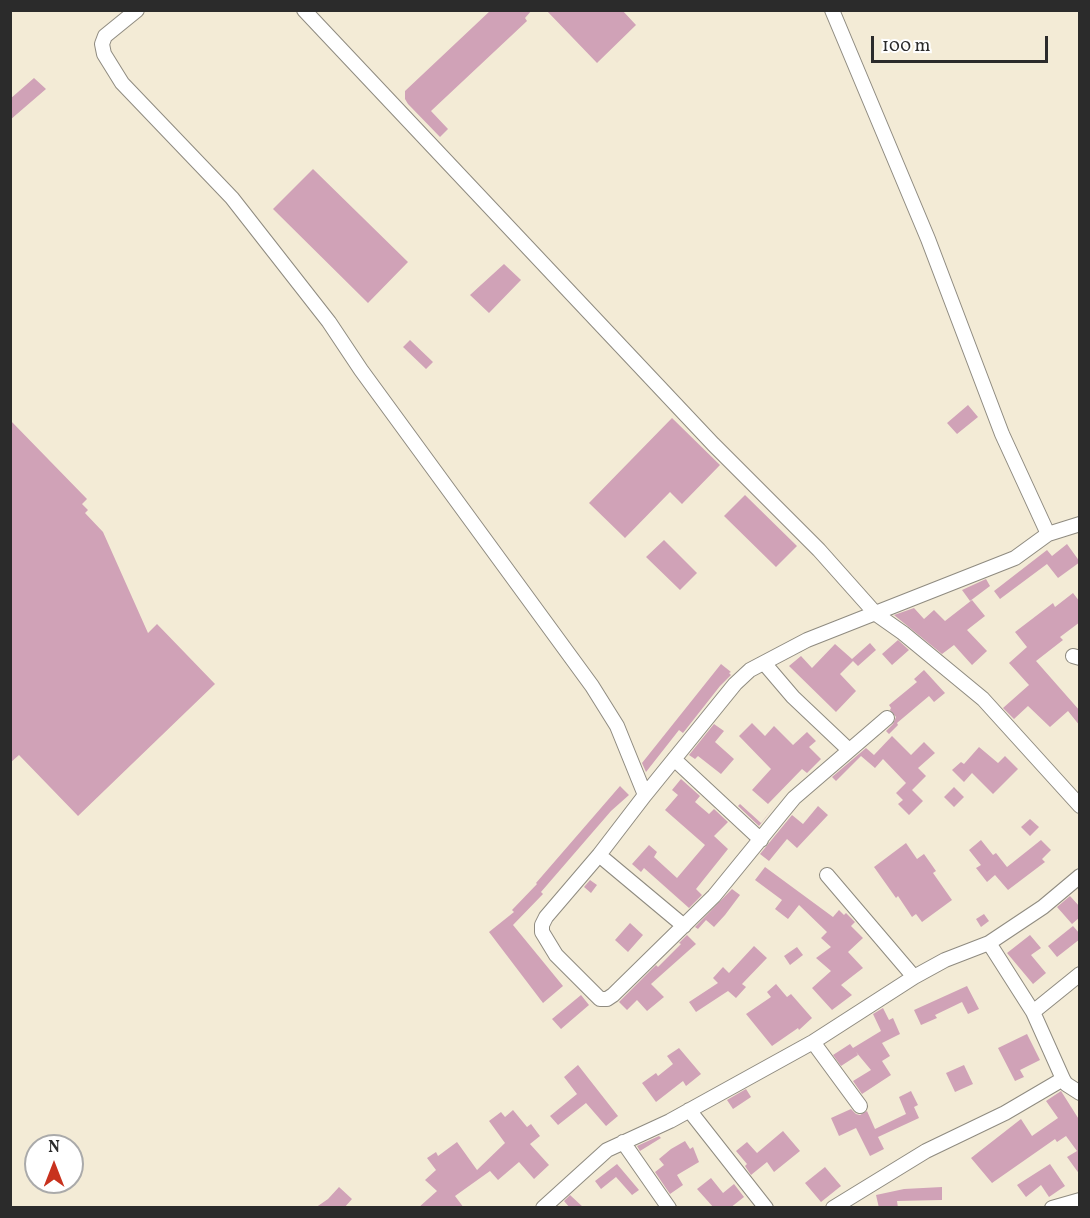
<!DOCTYPE html>
<html>
<head>
<meta charset="utf-8">
<style>
  body { margin:0 }
  #map { position:relative; width:1090px; height:1218px; overflow:hidden; background:#f3ebd6; font-family:Vollkorn,serif }
  canvas { display:block }
  .frame { position:absolute; inset:0; border:12px solid #2b2b2b; pointer-events:none }
  .north { position:absolute; left:24px; top:1134px; width:60px; height:60px; box-sizing:border-box; background:#fff; border:2px solid #aaa; border-radius:50%; rotate:0deg; font-size:16px; font-weight:700; line-height:24px; text-align:center; color:#2b2b2b }
  .north::after { content:''; display:block; margin:auto; width:21px; height:27px; background:#c8321e; clip-path:polygon(50% 0,100% 100%,50% 72%,0 100%) }
  .scale { position:absolute; left:871px; top:36px; width:177px; height:27px; box-sizing:border-box; border:3px solid #2b2b2b; border-top:0; padding-left:8px; font-size:18px; line-height:21px; white-space:nowrap; color:#2b2b2b; -webkit-text-stroke:4px #fff; paint-order:stroke }
</style>
</head>
<body>
<div id="map">
<canvas width="1090" height="1218"></canvas>
<div class="frame"></div>
<div class="north">N</div>
<div class="scale">100 m</div>
</div>
<script>
const ctx = document.querySelector('canvas').getContext('2d');
ctx.lineJoin = 'round';
function fillPath(path, color) { ctx.fillStyle = color; ctx.fill(path, 'evenodd'); }
const poly = rows => new Path2D(rows.map(r => 'M' + r).join(''));
function stroke(path, color, width, dash) { ctx.strokeStyle = color; ctx.lineWidth = width; ctx.lineCap = dash ? 'butt' : 'round'; ctx.setLineDash(dash || []); ctx.stroke(path); }
fillPath(poly([
  [491,10,532,10,525,18,527,21,431,111,448,129,440,137,408,104,405,99,405,91],
  [546,10,622,10,636,25,597,63],
  [34,78,46,89,10,120,10,99],
  [313,169,408,262,368,303,273,209],
  [504,264,521,280,489,313,470,295],
  [410,340,433,362,426,369,403,347],
  [968,405,978,417,957,434,947,423],
  [672,418,720,465,682,504,670,492,625,538,589,503],
  [10,420,87,499,82,504,88,510,85,513,103,532,148,633,157,624,215,684,78,816,19,755,10,763],
  [745,495,797,546,776,567,724,516],
  [664,540,697,573,680,590,646,557],
  [1067,544,1080,562,1058,578,1047,564,1000,599,994,591,1047,550,1052,556],
  [986,579,990,586,970,601,962,590],
  [1073,593,1080,602,1080,622,1060,637,1063,640,1036,661,1080,711,1080,726,1068,711,1050,727,1028,706,1014,719,1003,708,1029,685,1009,663,1027,647,1015,632,1053,603,1055,607],
  [972,600,985,616,967,630,987,651,972,665,954,645,942,654,894,615,914,608,924,619,934,610,945,621],
  [898,640,909,650,892,665,882,654],
  [870,643,876,650,858,666,853,661,840,674,856,691,836,712,789,666,801,656,812,668,835,644,852,659],
  [721,664,731,672,729,673,731,675,720,686,683,733,679,730,646,772,642,763],
  [924,670,945,693,934,702,929,696,897,723,898,725,889,734,886,731,893,724,896,717,890,710,891,708,889,705,917,682,914,679],
  [752,723,765,736,774,726,793,745,807,732,816,741,809,747,821,759,807,773,802,769,768,804,752,790,771,769,739,736],
  [714,724,724,731,715,742,734,759,721,774,698,756,695,759,689,755],
  [892,736,911,755,924,742,935,753,918,768,926,776,912,790,923,801,909,815,898,804,903,800,896,793,906,783,883,759,875,768,861,756,836,781,832,777,866,748,874,755],
  [979,747,998,763,1005,756,1018,769,993,794,972,773,964,782,952,770,961,762,964,764],
  [681,779,700,796,695,802,709,814,714,809,728,822,714,836,728,849,696,889,702,895,689,908,644,868,641,872,632,864,649,845,657,852,654,857,677,878,705,845,665,810,678,795,672,790],
  [620,786,629,795,611,811,541,892,543,894,513,925,563,986,543,1003,489,932,514,912,512,910,537,884,536,883],
  [954,787,964,797,954,807,944,797],
  [777,803,759,826,738,806,740,804,761,823],
  [818,806,828,815,797,848,787,839,769,861,760,854,792,815,803,824],
  [1030,819,1039,827,1030,836,1021,827],
  [981,840,993,855,996,853,1007,867,1041,840,1051,850,1042,859,1045,862,1008,890,995,875,987,882,976,868,981,865,969,850],
  [906,843,917,859,924,854,936,871,933,873,952,900,922,922,916,914,912,917,898,896,896,898,874,867],
  [765,867,833,917,839,910,844,915,846,913,855,922,851,926,863,938,848,952,863,968,841,985,852,995,832,1010,812,988,831,971,816,958,831,947,821,938,827,932,799,905,788,919,775,909,782,900,755,880],
  [590,880,597,885,591,893,584,887],
  [732,889,740,895,725,915,714,927,706,920,698,929,695,927],
  [1070,896,1080,907,1080,917,1072,924,1057,907],
  [984,914,989,921,981,927,976,919],
  [630,923,643,935,628,952,615,940],
  [1073,926,1080,934,1080,939,1057,957,1048,946],
  [687,935,696,944,651,984,664,997,647,1011,637,1000,627,1010,619,1002,656,965,658,967,681,944,679,943],
  [1030,935,1041,948,1031,955,1046,973,1033,984,1007,953],
  [754,946,767,958,742,984,746,987,736,998,728,991,696,1012,689,1002,718,983,713,978,723,967,729,973],
  [797,947,803,955,790,965,784,956],
  [776,984,787,997,791,994,812,1018,799,1030,798,1028,772,1046,746,1014,771,997,767,992],
  [967,986,979,1009,968,1014,962,1002,935,1015,937,1018,921,1025,914,1010],
  [581,995,589,1005,561,1029,552,1019],
  [883,1008,889,1020,893,1018,900,1034,882,1043,890,1056,882,1061,891,1075,862,1094,853,1081,871,1070,856,1052,858,1055,841,1066,833,1055,850,1044,853,1048,881,1031,873,1014],
  [1027,1034,1040,1060,1020,1070,1024,1077,1015,1081,998,1048],
  [679,1048,701,1074,686,1086,683,1081,656,1102,642,1083,656,1073,658,1076,673,1064,667,1056],
  [578,1065,618,1116,606,1126,586,1103,558,1125,550,1116,577,1094,564,1077],
  [964,1065,973,1084,955,1092,946,1073],
  [746,1089,751,1097,733,1109,727,1100],
  [911,1091,918,1105,914,1107,919,1118,878,1137,884,1149,870,1156,856,1128,839,1136,831,1118,851,1109,856,1114,860,1115,867,1111,875,1129,906,1114,899,1097],
  [1061,1091,1080,1121,1080,1175,1067,1157,1077,1151,1066,1136,1057,1142,1055,1139,992,1183,971,1158,1021,1119,1032,1136,1058,1118,1046,1101],
  [513,1110,527,1127,531,1124,540,1136,530,1144,549,1165,534,1179,519,1162,498,1180,490,1171,455,1196,464,1208,418,1208,437,1191,425,1180,436,1170,427,1158,436,1152,438,1156,457,1142,477,1170,505,1143,489,1121,501,1112,505,1117],
  [783,1131,800,1151,774,1172,767,1162,751,1175,745,1166,747,1164,736,1151,747,1142,757,1153],
  [659,1136,661,1138,640,1151,637,1146],
  [685,1141,690,1149,693,1147,699,1162,677,1175,683,1185,670,1194,655,1172,664,1165,659,1159,671,1149],
  [617,1164,639,1190,632,1195,616,1177,601,1189,595,1181],
  [1050,1164,1065,1186,1049,1197,1041,1185,1026,1197,1017,1185],
  [825,1167,841,1186,821,1202,805,1183],
  [711,1178,723,1193,734,1184,744,1197,730,1208,714,1208,697,1189],
  [339,1187,352,1199,344,1208,315,1208,328,1199],
  [942,1187,942,1200,897,1201,898,1208,879,1208,876,1195,904,1189],
  [570,1195,584,1208,570,1208,564,1201]
]), '#d0a2b7');
const minor = poly([
  [137,10,105,36,102,44,104,54,122,83,232,198,329,322,361,370,592,686,617,726,645,795],
  [304,10,713,444,819,550,876,614,903,633,983,699,1080,806],
  [832,10,928,239,1002,434,1048,534],
  [1073,656,1080,658],
  [764,663,793,697,849,750],
  [887,718,794,798,714,896,613,995,607,999,600,999,556,955,542,932,542,925,546,917,599,855,645,795,735,684,750,670,807,640,1015,558,1048,534,1080,524],
  [674,759,761,840],
  [599,855,684,926],
  [827,875,914,977],
  [989,943,1033,1012,1063,1079,1066,1084,1080,1093],
  [1033,1012,1080,974],
  [813,1042,860,1106],
  [689,1110,766,1208],
  [623,1142,669,1208],
  [543,1208,607,1150,670,1121,813,1042,914,977,945,960,989,943,1043,907,1080,876],
  [833,1208,926,1151,1005,1113,1063,1079],
  [1052,1208,1080,1200]
]);
stroke(minor, '#8f8b80', 16);
stroke(minor, '#fff', 14);
</script>
</body>
</html>
